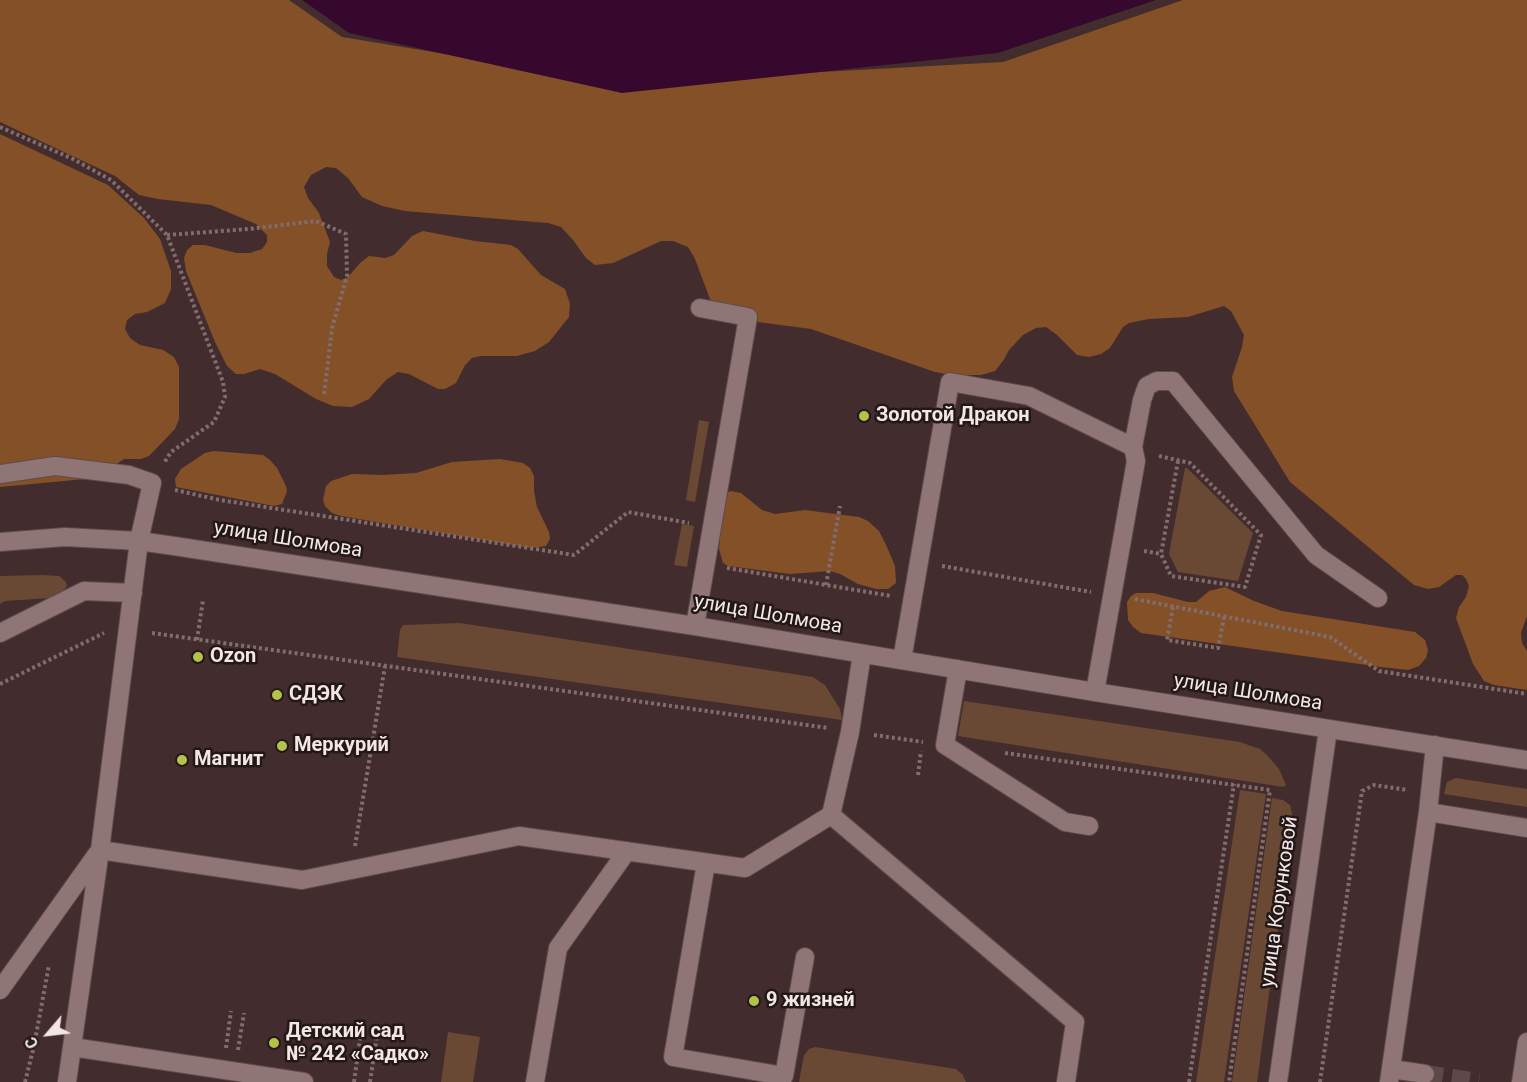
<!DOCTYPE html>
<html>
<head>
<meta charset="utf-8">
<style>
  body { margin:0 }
  #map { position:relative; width:1527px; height:1082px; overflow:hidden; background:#432c2d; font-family:Roboto,sans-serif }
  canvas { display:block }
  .north { position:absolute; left:18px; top:1004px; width:60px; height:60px; -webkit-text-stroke:4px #221818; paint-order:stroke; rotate:242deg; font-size:16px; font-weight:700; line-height:24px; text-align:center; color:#f5e6e6 }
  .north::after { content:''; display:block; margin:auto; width:21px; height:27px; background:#f5e6e6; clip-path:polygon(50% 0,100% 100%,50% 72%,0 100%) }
</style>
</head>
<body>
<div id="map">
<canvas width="1527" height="1082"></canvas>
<div class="north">С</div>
</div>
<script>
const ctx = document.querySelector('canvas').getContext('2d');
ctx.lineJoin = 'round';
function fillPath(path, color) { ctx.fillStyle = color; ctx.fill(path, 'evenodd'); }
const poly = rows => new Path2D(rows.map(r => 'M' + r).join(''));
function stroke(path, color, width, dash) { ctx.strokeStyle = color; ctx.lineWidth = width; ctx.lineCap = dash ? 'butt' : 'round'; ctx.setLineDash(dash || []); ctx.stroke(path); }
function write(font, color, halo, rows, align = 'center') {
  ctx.font = font + ' Roboto,sans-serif'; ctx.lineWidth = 5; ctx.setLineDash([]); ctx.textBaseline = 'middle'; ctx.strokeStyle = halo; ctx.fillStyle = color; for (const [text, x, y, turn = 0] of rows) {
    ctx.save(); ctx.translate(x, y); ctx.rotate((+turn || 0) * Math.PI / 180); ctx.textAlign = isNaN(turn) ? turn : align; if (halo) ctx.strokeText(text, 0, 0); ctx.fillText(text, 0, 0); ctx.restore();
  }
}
fillPath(poly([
  [699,420,709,422,695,502,686,500],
  [1185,468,1187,468,1253,533,1238,581,1178,572,1169,554],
  [682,524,694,526,687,567,674,565],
  [42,575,59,576,65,581,67,585,66,588,61,593,49,598,5,601,0,604,0,576],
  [460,623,813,677,825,685,840,709,842,720,397,657,400,630,403,625],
  [964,701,1240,742,1260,749,1267,755,1279,769,1286,785,1283,787,958,736],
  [1456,778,1527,789,1527,807,1444,794,1447,782],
  [1240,790,1266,794,1224,1082,1196,1082],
  [1272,798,1283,800,1290,805,1293,818,1257,1082,1232,1082],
  [448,1032,480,1037,473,1082,441,1082],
  [815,1047,956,1069,963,1075,966,1082,799,1082,804,1055,809,1049]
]), '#694933');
fillPath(poly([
  [0,0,289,0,342,37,622,83,1003,62,1183,0,1527,0,1527,616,1521,633,1522,643,1527,651,1527,690,1494,685,1484,681,1473,664,1456,618,1459,607,1466,597,1469,586,1466,579,1462,575,1456,575,1439,587,1428,589,1414,585,1290,482,1234,391,1232,377,1242,347,1244,335,1231,311,1224,306,1188,317,1149,319,1129,323,1123,327,1110,348,1101,354,1089,357,1077,355,1057,335,1046,327,1036,328,1023,335,1009,350,1003,361,995,371,981,375,952,375,935,372,811,329,743,320,717,308,710,299,695,259,688,247,673,241,661,241,613,263,595,265,586,258,573,240,561,227,548,223,405,211,382,206,362,197,348,178,336,168,326,167,311,175,304,187,308,198,319,213,330,242,327,254,327,266,334,277,341,280,348,277,360,263,369,256,385,258,394,255,412,236,423,231,475,241,511,245,518,249,541,275,565,289,570,304,569,317,549,342,535,351,517,356,481,356,472,358,465,365,456,383,445,389,438,389,409,374,398,372,386,380,369,399,352,407,333,406,316,399,275,374,260,369,244,374,236,374,227,366,215,342,186,271,184,258,187,250,193,245,205,245,236,253,250,253,262,249,267,242,267,235,256,224,211,205,158,199,139,195,115,176,0,122],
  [0,134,108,185,144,218,160,239,171,271,171,289,165,303,147,312,135,314,127,320,125,329,130,338,140,345,163,350,174,357,179,367,179,419,175,429,149,456,141,459,124,459,96,478,0,487],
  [214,451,263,455,270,460,277,468,286,486,287,491,282,504,274,506,176,487,175,479,181,469,205,453],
  [500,459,523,463,530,468,534,476,534,491,537,507,549,532,550,539,546,546,531,548,341,516,332,513,325,506,323,500,326,486,331,481,352,474,383,475,416,473,452,462],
  [731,491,741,493,762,510,775,514,805,510,859,517,868,521,879,531,887,547,895,566,896,583,888,589,876,589,858,584,840,574,830,571,790,574,728,566,723,563,719,549,721,521,726,493],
  [1225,587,1254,601,1282,611,1415,632,1425,640,1428,650,1426,658,1419,666,1408,670,1381,667,1141,633,1133,627,1128,620,1127,602,1131,596,1136,593,1153,593,1188,602,1196,602,1209,591]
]), '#845028');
fillPath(poly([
  [302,0,1156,0,998,53,622,93,349,33]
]), '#37082e');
stroke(poly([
  [1425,1074,1479,1082]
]), '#5e4849', 18, [18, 9]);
const minor = poly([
  [1133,447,1142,400,1147,386,1157,381,1173,381,1316,555,1378,598],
  [0,474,55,466,129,475,152,483,139,541,100,850,72,1047,304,1082],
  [0,542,65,537,139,541,174,546,695,626,1095,692,1527,760],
  [695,626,748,317,700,308],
  [0,633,84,591,133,593],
  [862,654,850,732,831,815,1075,1022,1066,1082],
  [902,660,950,382,1029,396,1133,447,1136,461,1095,692],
  [958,669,945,745,1065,822,1089,826],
  [1428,812,1527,828],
  [100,850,302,880,519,836,745,868,831,815],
  [706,863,673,1057,784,1076,805,957],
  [0,990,97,854],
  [1391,1069,1425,1074],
  [67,1082,72,1047],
  [535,1082,558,948,627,851],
  [1278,1082,1328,729],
  [1389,1082,1428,812,1435,745],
  [1521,1082,1527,1042]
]);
stroke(minor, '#5e4b4b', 20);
stroke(poly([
  [0,127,73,159,111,180,167,235,223,382,225,397,214,422,171,452,164,463],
  [167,235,249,229,316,221,346,234,347,276,332,328,324,395],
  [1159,456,1190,463,1261,535,1245,587,1171,576,1161,554,1178,461],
  [175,490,220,500,574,555,628,512,689,523],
  [1144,551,1161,554],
  [942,566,1091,592],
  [727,568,891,596],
  [826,585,840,506],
  [1135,599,1330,637,1379,671,1527,694],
  [1173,607,1167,640,1218,648,1224,617],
  [152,633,828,728],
  [197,640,203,600],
  [0,684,104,633],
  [874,735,923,742],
  [1005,753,1270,790,1229,1082],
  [918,775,921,751],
  [355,846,385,666],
  [226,1048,231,1011],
  [238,1050,244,1013],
  [25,1082,34,1046,49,965],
  [354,1082,361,1032],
  [370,1082,377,1035],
  [1189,1082,1234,784],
  [1320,1082,1362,791,1374,785,1408,790]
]), '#816d6d', 4, [3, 3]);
stroke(minor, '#907576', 18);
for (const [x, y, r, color] of [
  [864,416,6,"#b4c24a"],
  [198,657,6,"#b4c24a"],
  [277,695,6,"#b4c24a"],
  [282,746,6,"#b4c24a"],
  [182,760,6,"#b4c24a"],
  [754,1001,6,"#b4c24a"],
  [274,1043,6,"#b4c24a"]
]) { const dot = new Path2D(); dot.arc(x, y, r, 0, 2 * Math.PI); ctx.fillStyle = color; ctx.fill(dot); stroke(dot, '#221818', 2); }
write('bold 20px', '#f5e6e6', '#221818', [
  ["Золотой Дракон",876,416],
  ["Ozon",210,657],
  ["СДЭК",289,695],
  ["Меркурий",294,746],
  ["Магнит",194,760],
  ["9 жизней",766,1001],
  ["Детский сад",286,1032],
  ["№ 242 «Садко»",286,1055]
], 'left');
write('20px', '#f5e6e6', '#221818', [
  ["улица Шолмова",288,540,9],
  ["улица Шолмова",768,615,10],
  ["улица Шолмова",1248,693,9],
  ["улица Корунковой",1280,902,-82]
]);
</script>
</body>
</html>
